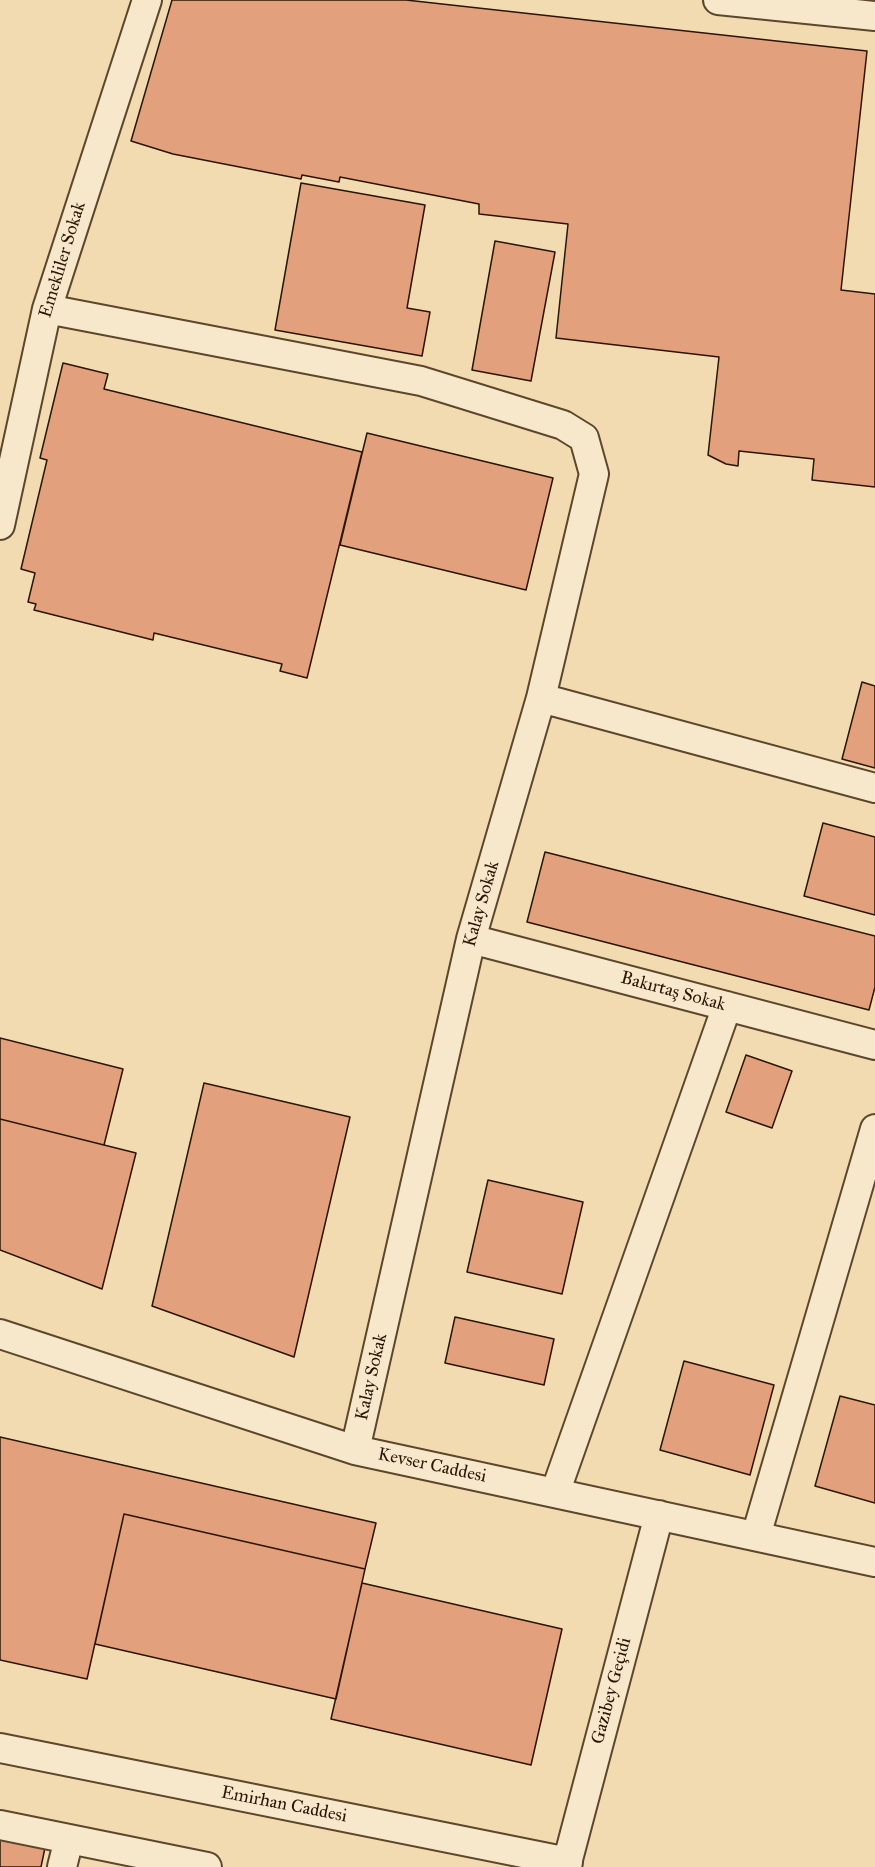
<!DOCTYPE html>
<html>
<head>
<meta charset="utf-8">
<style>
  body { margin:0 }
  canvas { display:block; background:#f2dbb0 }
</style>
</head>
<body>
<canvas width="875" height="1867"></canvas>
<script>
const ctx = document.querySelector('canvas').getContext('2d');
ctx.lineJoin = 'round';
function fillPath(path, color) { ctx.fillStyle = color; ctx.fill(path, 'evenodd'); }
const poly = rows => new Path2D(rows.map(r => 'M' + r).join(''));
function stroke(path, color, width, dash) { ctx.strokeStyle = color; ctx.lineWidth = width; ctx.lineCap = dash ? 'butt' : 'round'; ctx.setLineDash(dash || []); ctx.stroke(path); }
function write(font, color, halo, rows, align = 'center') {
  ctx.font = font + ' "IM FELL Great Primer",serif'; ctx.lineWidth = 5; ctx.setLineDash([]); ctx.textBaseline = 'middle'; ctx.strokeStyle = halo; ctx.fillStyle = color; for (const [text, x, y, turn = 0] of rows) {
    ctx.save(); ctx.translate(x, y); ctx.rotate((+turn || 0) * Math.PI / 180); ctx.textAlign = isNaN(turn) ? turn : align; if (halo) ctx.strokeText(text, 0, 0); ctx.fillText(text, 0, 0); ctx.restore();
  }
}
const building = poly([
  [172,0,406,0,867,51,841,290,875,294,875,487,812,480,814,459,739,451,738,466,726,464,708,455,719,357,556,338,568,224,479,214,479,204,340,177,339,182,302,175,301,179,173,154,131,141,172,0],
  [301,183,425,205,407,308,430,312,422,356,275,330,301,183],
  [495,241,555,252,531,381,472,370,495,241],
  [63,363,108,374,104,389,362,452,307,678,280,671,282,664,154,633,153,640,34,610,36,604,28,602,35,573,21,569,47,460,40,458,63,363],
  [367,433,553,478,526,590,340,545,367,433],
  [862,682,875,686,875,768,842,759,862,682],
  [823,823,875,837,875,915,804,896,823,823],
  [545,852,875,936,875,987,869,1010,527,922,545,852],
  [0,1038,123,1069,104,1145,0,1119,0,1038],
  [746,1055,792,1071,772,1128,726,1112,746,1055],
  [204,1083,350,1117,294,1357,152,1306,204,1083],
  [0,1119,136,1153,102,1289,0,1250,0,1119],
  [488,1180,583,1202,562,1294,467,1272,488,1180],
  [455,1317,554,1339,544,1385,445,1363,455,1317],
  [684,1361,774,1385,750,1475,660,1450,684,1361],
  [840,1396,875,1405,875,1503,815,1486,840,1396],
  [0,1437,376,1523,365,1569,124,1514,87,1679,0,1660,0,1437],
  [124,1514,365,1569,336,1699,95,1644,124,1514],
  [362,1583,562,1629,531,1765,331,1719,362,1583],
  [0,1834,46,1843,41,1867,0,1867,0,1834]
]);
fillPath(building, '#e3a07d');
stroke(building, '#2a1600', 1.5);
const minor = poly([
  [718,0,875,16],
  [47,309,421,381,563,425,584,438,594,474,541,698,471,939,355,1450],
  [0,525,47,309,147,0],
  [541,698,875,788],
  [471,939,875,1045],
  [0,1334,355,1450,875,1562],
  [555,1493,727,1006],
  [756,1536,875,1129],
  [0,1748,568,1862],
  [0,1825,207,1867],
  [62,1867,69,1839],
  [566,1867,659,1515]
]);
stroke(minor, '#5c472c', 32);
stroke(minor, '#f7e8cc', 28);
write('18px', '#2a1600', '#f7e8cc', [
  ["Emekliler Sokak",63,260,-73],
  ["Kalay Sokak",482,904,-74],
  ["Bakırtaş Sokak",673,992,15],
  ["Kalay Sokak",372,1377,-77],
  ["Kevser Caddesi",432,1466,12],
  ["Gazibey Geçidi",612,1691,-75],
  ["Emirhan Caddesi",284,1805,11]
]);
</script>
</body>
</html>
